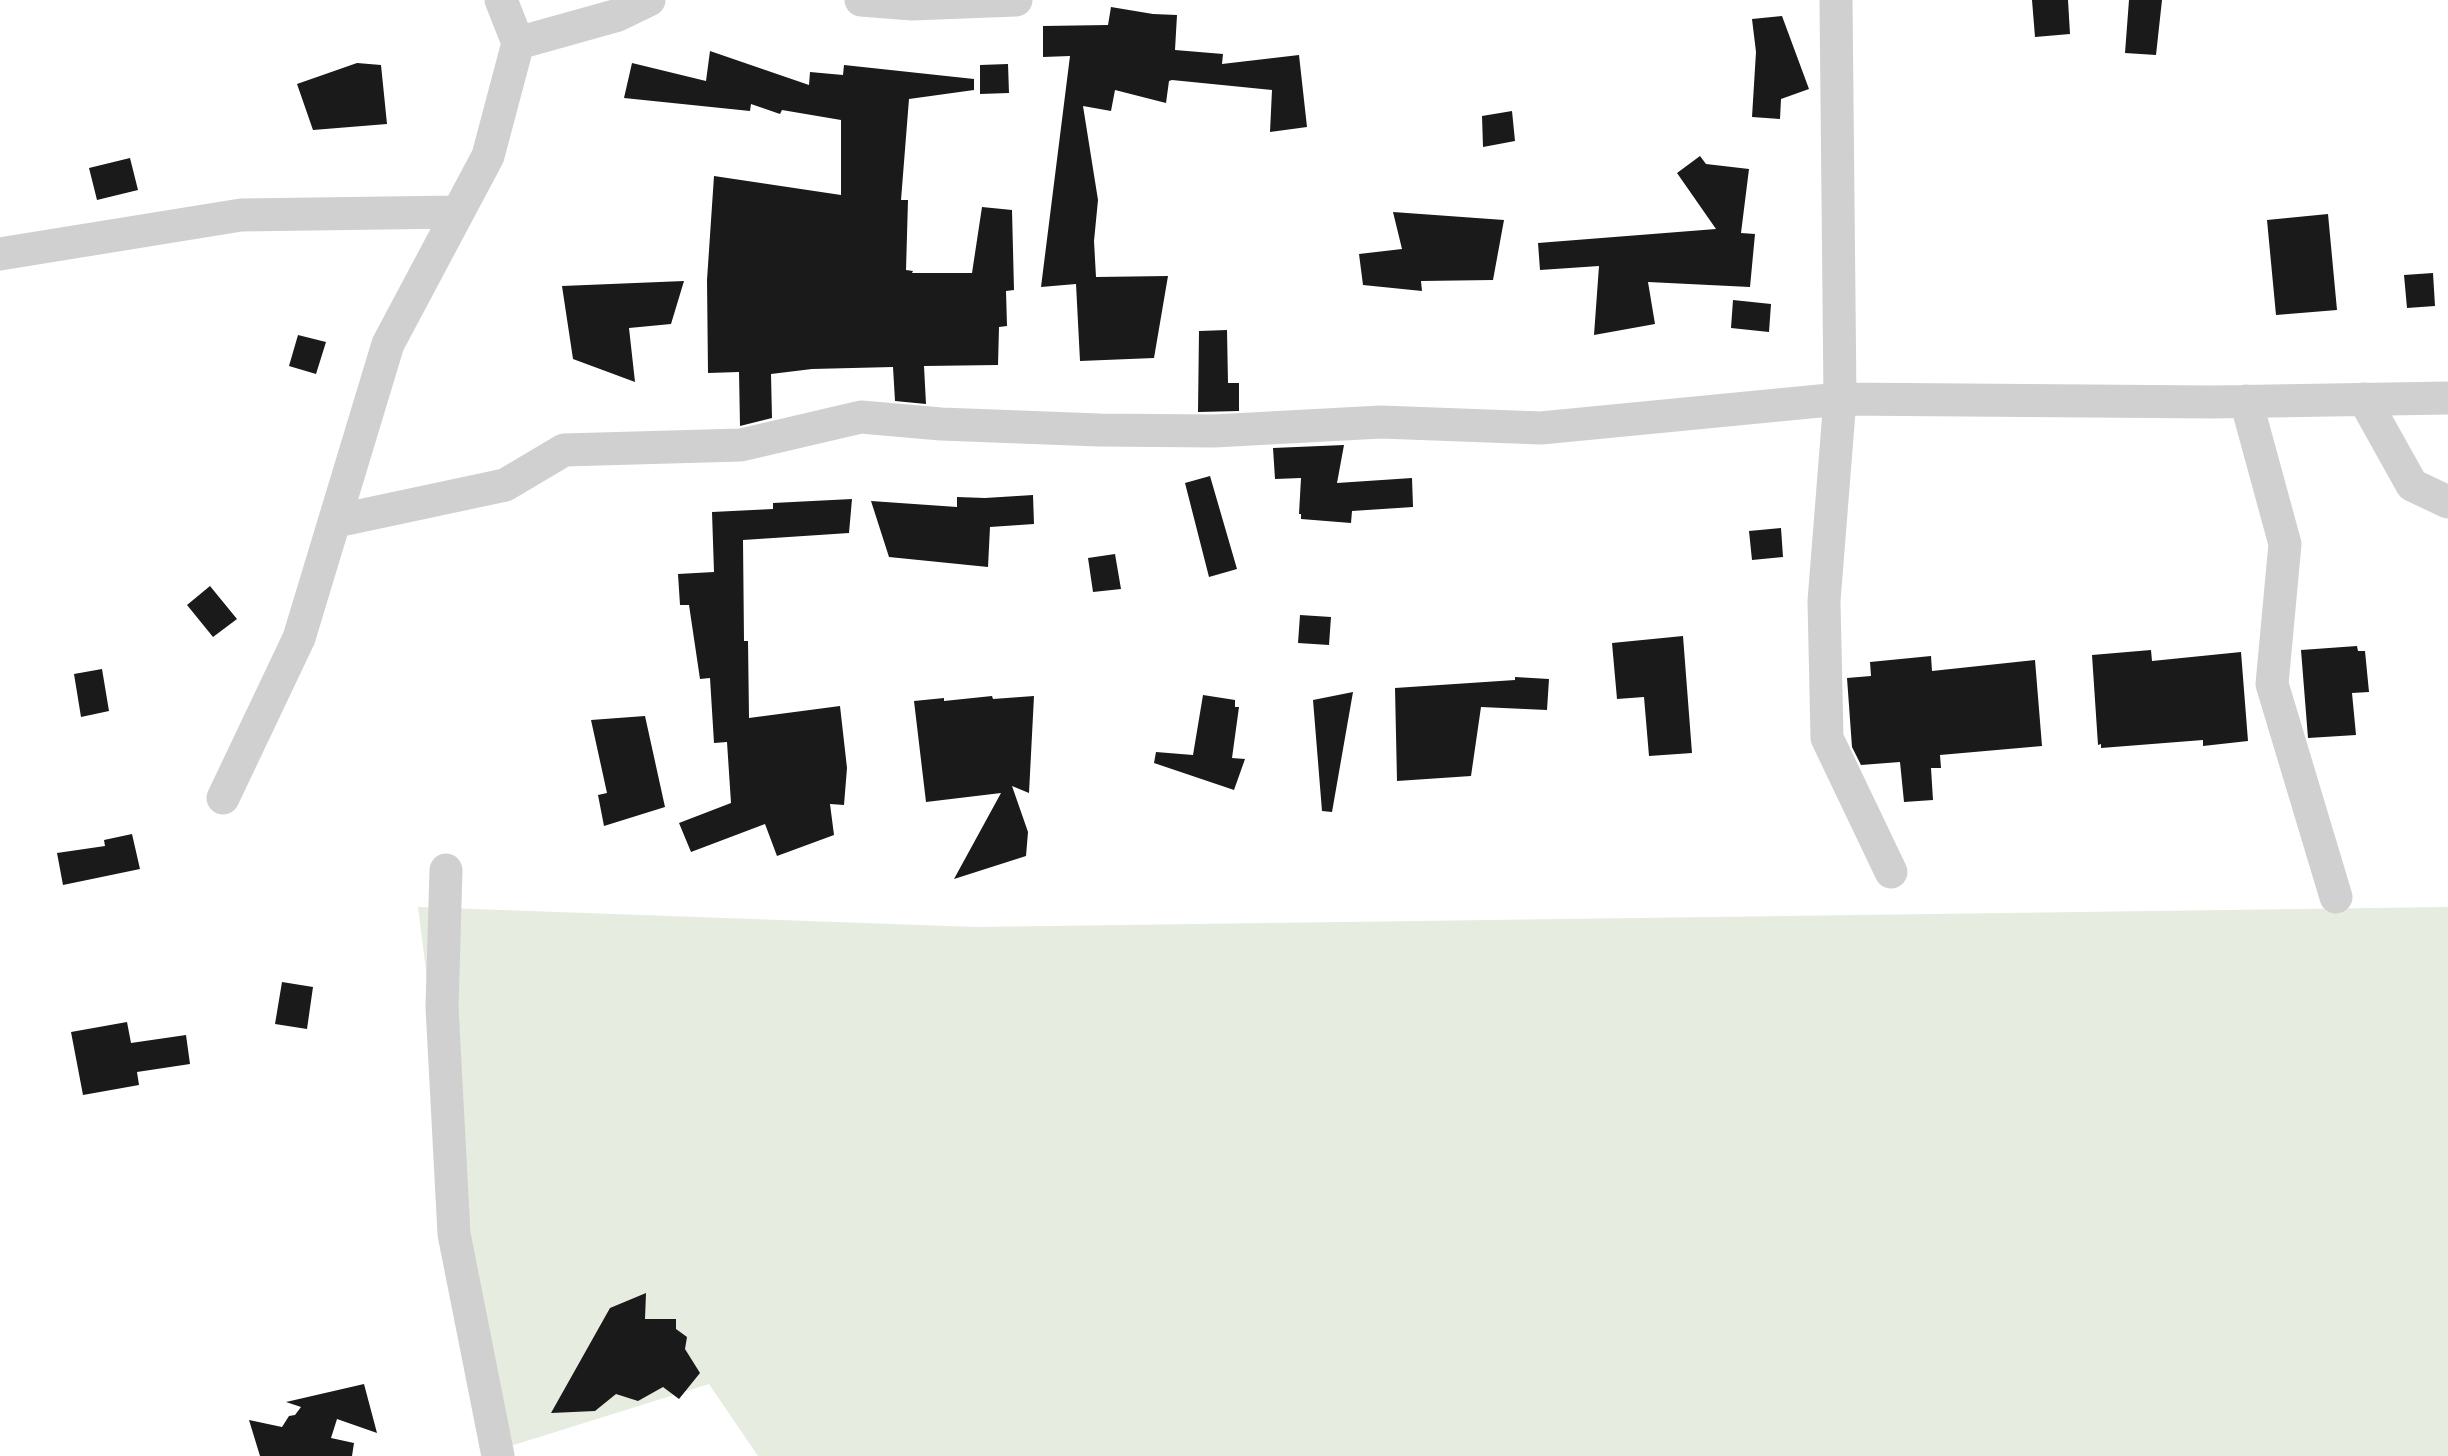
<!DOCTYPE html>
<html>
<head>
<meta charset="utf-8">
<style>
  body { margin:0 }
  canvas { display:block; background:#fff }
</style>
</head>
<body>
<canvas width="2448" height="1456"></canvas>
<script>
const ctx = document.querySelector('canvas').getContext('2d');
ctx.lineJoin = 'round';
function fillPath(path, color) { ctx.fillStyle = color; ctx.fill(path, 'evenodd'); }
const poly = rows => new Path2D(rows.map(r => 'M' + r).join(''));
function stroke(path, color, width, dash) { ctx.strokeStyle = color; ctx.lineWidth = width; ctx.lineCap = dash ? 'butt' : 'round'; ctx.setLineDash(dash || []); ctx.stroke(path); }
fillPath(poly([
  [418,907,975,927,2448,907,2448,1456,758,1456,709,1384,504,1448,445,1122]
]), '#e6ecdf');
fillPath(poly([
  [2032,0,2068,0,2070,34,2035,37],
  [2129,0,2162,0,2156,55,2125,53],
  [1111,7,1153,14,1177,15,1175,50,1223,54,1222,64,1299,55,1307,127,1270,132,1272,90,1172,80,1169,81,1166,103,1115,90,1111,111,1083,106,1098,200,1094,241,1096,277,1168,276,1154,358,1080,361,1076,284,1041,287,1070,56,1043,57,1043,26,1108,25],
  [1782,16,1809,89,1781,99,1780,119,1752,117,1756,52,1752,19],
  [710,51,809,85,810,72,843,75,844,65,974,79,974,90,909,99,901,200,908,200,906,270,913,271,912,273,972,273,982,207,1012,210,1014,290,1006,291,1007,326,999,327,998,365,924,366,926,404,895,401,893,367,812,369,771,374,772,418,740,426,739,372,708,373,707,280,714,176,841,195,841,120,782,110,780,114,751,104,750,111,624,98,632,63,706,81],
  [357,63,381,65,387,124,313,130,297,84],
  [1008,64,1009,93,980,94,980,65],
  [1512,111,1515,141,1483,147,1482,116],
  [1700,156,1706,164,1749,169,1741,233,1755,234,1750,287,1648,282,1655,324,1594,335,1599,266,1540,270,1538,243,1716,229,1677,173],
  [130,158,138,190,97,200,89,168],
  [1393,212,1504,220,1493,280,1421,281,1422,291,1363,285,1359,254,1402,249],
  [2328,214,2337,310,2276,315,2267,220],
  [2433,273,2435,306,2407,308,2404,275],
  [684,281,671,324,629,328,635,382,573,359,562,286],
  [1733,300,1771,304,1769,332,1731,328],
  [1227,330,1228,383,1239,383,1239,411,1198,412,1199,331],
  [298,335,326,342,316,374,289,366],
  [1344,445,1337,483,1412,478,1413,507,1352,511,1351,523,1301,519,1301,514,1299,514,1301,478,1275,479,1273,448],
  [1210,476,1237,569,1209,577,1185,483],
  [1033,495,1034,524,990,527,988,567,889,557,871,501,957,507,957,497,985,498],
  [852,499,849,533,743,540,744,641,748,641,749,718,840,706,847,768,844,805,830,804,834,835,777,856,765,824,691,852,679,823,731,803,727,742,714,743,710,678,700,679,689,605,680,605,678,574,714,572,712,512,773,509,773,503],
  [1781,528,1783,557,1752,560,1749,531],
  [1115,554,1121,589,1093,592,1088,558],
  [210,586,237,619,213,637,187,605],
  [1300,615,1331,617,1329,645,1298,643],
  [1683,636,1692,753,1649,756,1644,697,1617,699,1612,643],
  [2357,646,2358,651,2365,651,2369,692,2352,693,2356,735,2308,738,2301,650],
  [2151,650,2152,661,2241,652,2248,741,2203,746,2203,740,2101,748,2101,744,2098,745,2092,655],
  [1931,656,1932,671,2035,660,2042,746,1940,755,1941,768,1931,768,1933,800,1904,802,1900,762,1861,765,1852,747,1847,678,1871,676,1870,662],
  [102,669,109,711,81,717,74,674],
  [1515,677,1549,679,1547,710,1481,707,1471,776,1397,781,1395,688,1515,680],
  [1353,692,1332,812,1322,811,1313,700],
  [1203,695,1235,700,1235,707,1239,707,1232,758,1245,759,1234,790,1154,763,1156,752,1193,755],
  [992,696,993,699,1034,696,1029,793,1012,786,1028,832,1026,856,954,879,1001,793,926,802,914,701,944,698,944,701],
  [645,716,665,807,604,826,598,795,607,793,591,720],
  [132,834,140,869,63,885,57,853,105,846,104,840],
  [282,982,313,987,307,1029,275,1024],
  [127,1022,131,1043,186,1035,190,1064,137,1072,139,1085,83,1095,71,1032],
  [646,1293,645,1319,676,1319,676,1329,687,1337,685,1349,700,1373,679,1399,663,1387,638,1401,616,1394,595,1411,551,1413,610,1308],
  [364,1384,377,1433,337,1419,331,1438,354,1443,352,1456,260,1456,249,1420,282,1427,289,1416,295,1415,301,1407,286,1402]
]), '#1a1a1a');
stroke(poly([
  [861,0,912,4,1016,0],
  [1836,0,1840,399,1824,601,1827,738,1891,872],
  [518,43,618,15,649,0],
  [0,254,241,215,457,212],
  [2364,399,2412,485,2448,502],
  [2246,401,2285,544,2272,684,2336,897],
  [336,521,505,485,564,450,741,445,861,417,941,424,1099,430,1214,431,1381,422,1541,428,1840,399,2213,402,2448,398],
  [223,798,299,638,388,344,488,156,518,43,501,0],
  [446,870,442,1007,454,1234,498,1456]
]), '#d0d0d0', 33);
</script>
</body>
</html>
